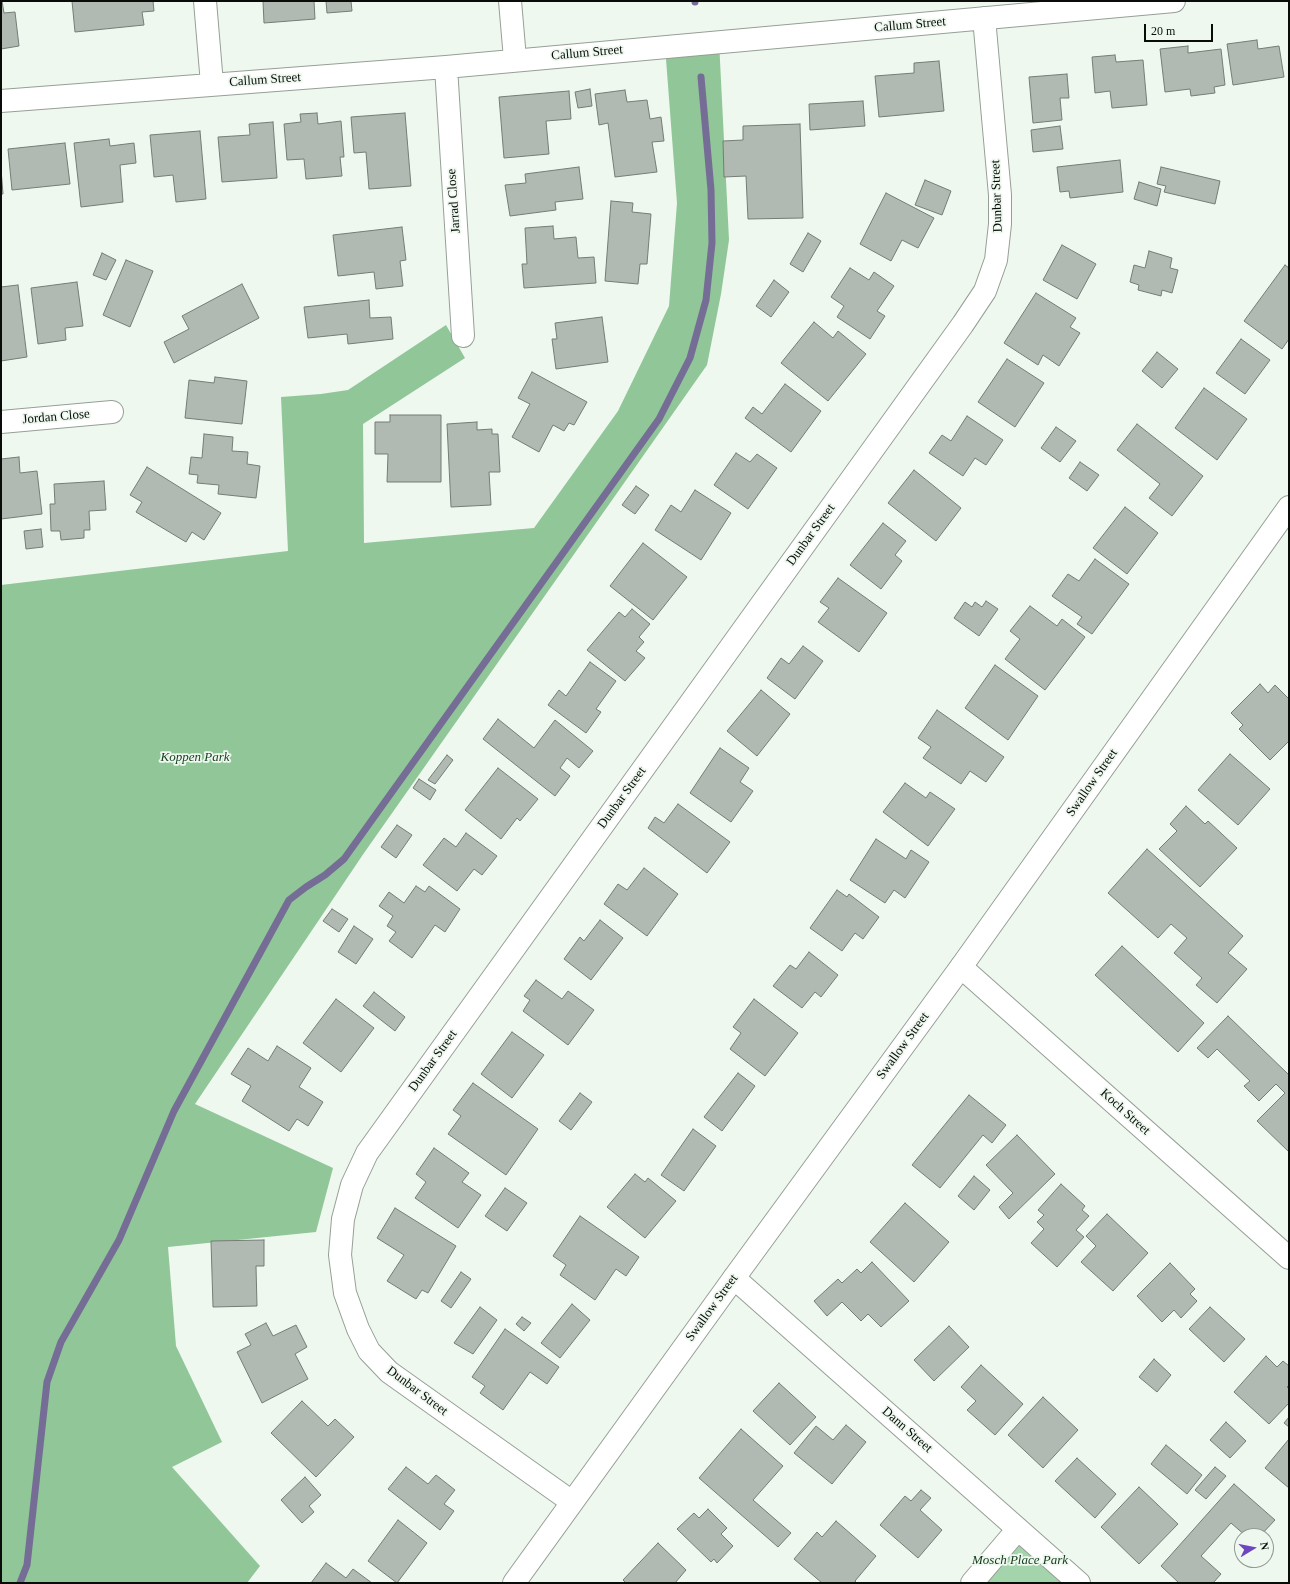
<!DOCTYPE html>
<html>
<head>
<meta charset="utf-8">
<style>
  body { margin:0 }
  #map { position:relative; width:1290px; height:1584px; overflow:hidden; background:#eef8ef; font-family:"Times New Roman",serif }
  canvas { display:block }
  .frame { position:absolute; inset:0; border:2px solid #090c09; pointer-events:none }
  .north { position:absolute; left:1234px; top:1528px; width:40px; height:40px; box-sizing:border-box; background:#eef8ef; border:1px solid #929a93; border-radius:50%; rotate:80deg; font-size:11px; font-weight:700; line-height:16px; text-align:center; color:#090c09 }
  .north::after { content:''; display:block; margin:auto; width:14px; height:18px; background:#6e47bf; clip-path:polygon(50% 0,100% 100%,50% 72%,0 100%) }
  .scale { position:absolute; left:1144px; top:24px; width:69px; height:18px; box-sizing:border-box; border:2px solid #090c09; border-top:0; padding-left:5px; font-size:12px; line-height:14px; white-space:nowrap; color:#090c09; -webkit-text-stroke:3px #eef8ef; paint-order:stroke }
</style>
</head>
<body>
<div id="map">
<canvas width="1290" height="1584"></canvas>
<div class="frame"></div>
<div class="north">N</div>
<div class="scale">20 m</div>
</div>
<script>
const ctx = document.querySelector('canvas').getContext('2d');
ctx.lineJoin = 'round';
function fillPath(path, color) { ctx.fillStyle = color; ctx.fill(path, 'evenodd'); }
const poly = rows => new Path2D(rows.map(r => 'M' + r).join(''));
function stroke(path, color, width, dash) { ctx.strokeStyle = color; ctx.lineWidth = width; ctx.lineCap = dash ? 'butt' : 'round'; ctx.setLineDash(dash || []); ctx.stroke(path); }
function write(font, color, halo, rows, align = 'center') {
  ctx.font = font + ' "Times New Roman",serif'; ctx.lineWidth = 3.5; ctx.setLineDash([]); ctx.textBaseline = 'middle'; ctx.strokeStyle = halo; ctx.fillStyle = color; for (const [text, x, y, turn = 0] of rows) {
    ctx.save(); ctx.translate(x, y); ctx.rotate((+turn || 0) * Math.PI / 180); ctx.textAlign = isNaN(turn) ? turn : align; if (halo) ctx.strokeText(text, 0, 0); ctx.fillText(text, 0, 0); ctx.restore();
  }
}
fillPath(poly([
  [1018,1529,1079,1583,972,1583]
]), '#a3d4ab');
fillPath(poly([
  [719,41,729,240,721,294,707,365,364,853,195,1104,333,1168,316,1232,168,1247,176,1346,222,1442,172,1467,260,1566,247,1583,1,1583,1,585,288,551,281,397,321,394,348,390,446,325,465,358,363,424,364,543,534,528,618,411,669,306,677,203,665,46]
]), '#90c698');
stroke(poly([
  [695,1,695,2],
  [20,1583,27,1565,47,1382,61,1342,119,1240,174,1111,289,900,306,887,325,875,344,859,659,419,690,358,706,300,712,243,711,190,701,77]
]), '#756d95', 7);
const building = poly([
  [1,1,2,1,4,13,15,12,19,46,1,49,1,1],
  [72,1,153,1,154,11,142,12,144,25,75,32,72,1],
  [263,1,314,1,315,19,264,23,263,1],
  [326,1,351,1,352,11,327,13,326,1],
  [1257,40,1258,49,1279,46,1284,77,1233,85,1227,44,1257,40],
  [1188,46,1188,53,1221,49,1225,85,1214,87,1215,93,1191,96,1190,89,1165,92,1160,49,1188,46],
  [1115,55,1116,62,1143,60,1147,105,1112,108,1110,91,1095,93,1092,57,1115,55],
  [939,61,944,111,879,117,875,76,914,73,914,63,939,61],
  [1067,74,1069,98,1060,98,1062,120,1033,123,1029,77,1067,74],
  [590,89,592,106,578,108,575,92,590,89],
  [625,90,627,102,647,100,650,119,661,117,664,141,652,142,657,172,615,177,608,123,599,125,595,94,625,90],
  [569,91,571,119,546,121,549,154,504,158,499,97,569,91],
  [863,101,865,126,810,130,809,104,863,101],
  [317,113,318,124,341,121,344,157,340,157,342,176,306,179,304,159,287,160,284,124,301,122,300,114,317,113],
  [405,113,411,186,369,189,366,152,354,153,351,117,405,113],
  [273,122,277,178,222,182,218,137,250,135,249,124,273,122],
  [800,124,803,218,748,219,746,176,724,177,723,141,743,140,743,126,800,124],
  [1060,126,1063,149,1033,152,1031,130,1060,126],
  [200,131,206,199,176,202,173,175,154,177,150,135,200,131],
  [109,139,110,146,134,143,136,163,120,165,123,202,81,207,74,143,109,139],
  [65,143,70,184,12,190,8,149,65,143],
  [1120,160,1123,192,1070,198,1069,191,1060,192,1057,167,1120,160],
  [579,167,583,199,555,202,556,210,510,216,505,185,526,183,525,174,579,167],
  [1161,167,1220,181,1215,204,1164,192,1166,186,1157,184,1161,167],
  [1,169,3,194,1,194,1,169],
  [925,180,951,191,942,215,915,205,925,180],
  [1139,182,1161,189,1157,206,1134,199,1139,182],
  [886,193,934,218,918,248,902,240,891,261,860,244,886,193],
  [611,201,633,203,632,212,651,214,647,264,640,264,638,284,605,281,611,201],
  [553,226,554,239,576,237,578,258,594,257,596,283,524,288,522,264,527,264,525,228,553,226],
  [402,227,406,260,400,261,403,286,376,289,374,272,338,276,333,235,402,227],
  [808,233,821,241,803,272,790,264,808,233],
  [1062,245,1096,264,1077,299,1043,280,1062,245],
  [1149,251,1172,258,1170,268,1178,270,1172,293,1162,290,1161,296,1138,290,1139,285,1130,282,1134,265,1145,268,1149,251],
  [102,253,116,260,106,280,93,275,102,253],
  [126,260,153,271,130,327,103,315,126,260],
  [1285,265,1289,268,1289,339,1282,349,1244,321,1285,265],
  [850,268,869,280,874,272,894,286,877,311,885,316,870,339,837,317,844,306,831,297,850,268],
  [774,280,789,292,771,317,756,306,774,280],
  [77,282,83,326,65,328,66,340,38,344,31,288,77,282],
  [242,284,259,318,174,363,164,342,189,329,182,316,242,284],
  [18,285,27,357,1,361,1,287,18,285],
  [1036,293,1076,318,1070,327,1080,333,1059,366,1043,355,1038,365,1004,343,1036,293],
  [369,300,370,318,391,317,393,339,348,344,347,334,308,338,304,307,369,300],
  [602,317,608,362,556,369,552,339,557,339,555,323,602,317],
  [814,322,833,338,838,331,866,354,828,401,781,363,814,322],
  [1241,339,1270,360,1245,394,1216,373,1241,339],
  [1157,352,1178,369,1162,388,1142,371,1157,352],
  [1007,359,1044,383,1015,427,978,402,1007,359],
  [532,372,587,402,574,425,569,423,564,431,553,425,539,452,512,437,530,404,518,398,532,372],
  [215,377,247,381,242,424,185,418,189,380,214,383,215,377],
  [785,384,821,411,791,452,745,418,753,407,762,414,785,384],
  [1204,388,1247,419,1217,460,1175,428,1204,388],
  [390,415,441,415,441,482,387,482,388,454,375,454,375,422,390,422,390,415],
  [967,416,1003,440,986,465,975,458,963,476,929,453,942,435,951,441,967,416],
  [477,422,477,430,492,429,492,434,498,434,500,472,489,472,491,505,451,507,447,424,477,422],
  [1137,424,1203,476,1172,516,1149,498,1160,484,1117,450,1137,424],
  [1056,427,1076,441,1060,462,1041,448,1056,427],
  [204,434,233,437,232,451,248,452,247,464,260,466,256,498,218,494,219,485,197,483,198,475,189,474,191,457,202,458,204,434],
  [736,453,750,462,757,454,777,468,748,509,714,485,736,453],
  [19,457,20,473,37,471,42,514,1,519,1,459,19,457],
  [1080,462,1099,475,1087,491,1069,478,1080,462],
  [147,467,221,513,204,540,192,532,186,542,136,512,142,502,130,495,147,467],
  [914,470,961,508,936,541,888,503,914,470],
  [104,481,106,510,89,511,90,530,84,530,84,538,61,540,60,531,51,531,50,504,55,504,54,484,104,481],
  [636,486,649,495,635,514,622,505,636,486],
  [695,490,731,513,701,560,655,530,671,505,681,512,695,490],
  [1125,507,1158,533,1127,574,1093,548,1125,507],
  [883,523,906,541,895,555,902,561,881,589,850,565,883,523],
  [41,529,43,547,26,549,24,531,41,529],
  [643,543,687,577,653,620,610,586,643,543],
  [1095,559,1129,584,1092,634,1077,624,1082,617,1052,596,1068,574,1079,581,1095,559],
  [838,578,887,613,859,652,818,622,829,608,820,602,838,578],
  [986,601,998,609,979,636,954,618,965,602,972,607,975,602,982,607,986,601],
  [1030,606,1057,626,1062,619,1085,637,1045,690,1005,659,1020,639,1010,631,1030,606],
  [632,609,650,624,639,637,644,642,636,651,645,658,625,681,587,650,619,612,625,617,632,609],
  [803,646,823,661,795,699,767,678,781,658,789,664,803,646],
  [590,662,616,681,596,709,601,712,586,733,548,705,559,690,566,696,590,662],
  [995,665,1038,696,1008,740,965,708,995,665],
  [1260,684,1268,693,1275,685,1289,699,1289,741,1270,760,1239,729,1243,725,1231,713,1260,684],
  [761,690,790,714,757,756,727,731,761,690],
  [937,710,1004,757,986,782,970,771,961,784,923,758,931,747,918,738,937,710],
  [498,719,534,748,555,720,593,751,579,768,567,758,560,768,570,776,555,796,483,739,498,719],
  [720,748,749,768,740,782,753,791,731,822,690,793,720,748],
  [1230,754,1270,789,1238,825,1198,790,1230,754],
  [447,755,453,760,435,784,428,780,447,755],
  [498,768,538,799,520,821,517,818,501,839,465,810,498,768],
  [419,779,436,790,430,800,413,788,419,779],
  [905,783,926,798,930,792,955,809,928,846,883,812,905,783],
  [678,804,730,842,707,873,648,828,655,817,664,823,678,804],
  [1186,806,1205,824,1208,821,1237,848,1200,887,1159,849,1177,831,1170,824,1186,806],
  [397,825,412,835,396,858,381,847,397,825],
  [466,833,497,856,482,875,474,869,457,891,423,865,444,838,456,847,466,833],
  [876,839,906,859,911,850,929,862,905,898,894,890,885,903,850,880,876,839],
  [1147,849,1243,936,1228,953,1247,969,1217,1003,1196,985,1202,978,1174,953,1187,938,1171,924,1158,938,1108,893,1147,849],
  [644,868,678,894,647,936,604,904,618,884,627,890,644,868],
  [416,886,425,892,429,886,460,909,445,932,435,925,412,958,389,941,396,932,387,926,393,916,379,906,389,892,404,903,416,886],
  [837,890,847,897,849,894,879,917,863,939,855,933,842,951,810,928,837,890],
  [332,909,348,919,339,932,323,921,332,909],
  [600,920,623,938,591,980,564,959,580,937,584,941,600,920],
  [354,926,373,939,356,964,338,952,354,926],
  [1122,946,1204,1023,1178,1052,1095,975,1122,946],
  [809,952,838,975,821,997,815,992,802,1008,773,986,790,965,796,969,809,952],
  [536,980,562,999,568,991,594,1010,568,1045,523,1011,530,1000,524,996,536,980],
  [374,992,405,1017,395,1031,363,1006,374,992],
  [336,999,374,1028,341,1072,303,1043,336,999],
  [754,999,798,1033,765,1076,730,1049,741,1033,733,1027,754,999],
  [1228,1016,1289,1075,1289,1152,1257,1121,1285,1093,1276,1084,1259,1101,1244,1086,1250,1081,1217,1049,1208,1058,1197,1048,1228,1016],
  [512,1032,544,1055,512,1098,481,1074,512,1032],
  [277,1046,311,1068,299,1087,323,1102,308,1126,297,1119,289,1131,242,1101,251,1086,231,1074,248,1048,268,1061,277,1046],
  [738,1073,755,1086,722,1131,704,1117,738,1073],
  [473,1083,538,1129,506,1175,448,1134,461,1116,453,1110,473,1083],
  [580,1093,592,1102,571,1130,559,1121,580,1093],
  [969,1095,1006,1125,992,1143,983,1135,940,1188,912,1165,969,1095],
  [693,1129,716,1146,684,1191,661,1175,693,1129],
  [1017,1135,1055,1174,1009,1219,999,1207,1013,1193,986,1165,1017,1135],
  [434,1148,469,1173,462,1182,481,1195,458,1228,415,1198,426,1182,416,1174,434,1148],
  [635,1174,645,1182,648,1178,676,1201,645,1238,607,1207,635,1174],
  [974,1176,990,1190,974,1210,958,1196,974,1176],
  [1061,1184,1085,1206,1082,1210,1089,1216,1076,1230,1084,1237,1057,1267,1031,1243,1044,1229,1037,1222,1044,1215,1038,1210,1061,1184],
  [505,1188,527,1203,507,1231,485,1216,505,1188],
  [905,1203,949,1242,914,1282,870,1242,905,1203],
  [395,1208,456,1246,428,1293,422,1290,416,1299,387,1281,404,1255,377,1238,395,1208],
  [1107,1214,1148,1253,1113,1291,1081,1262,1096,1246,1086,1236,1107,1214],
  [580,1216,639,1257,626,1276,616,1269,595,1300,560,1275,566,1265,553,1256,580,1216],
  [264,1240,264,1266,256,1266,257,1306,213,1307,211,1241,264,1240],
  [872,1262,909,1301,881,1327,868,1314,861,1321,842,1302,827,1316,814,1301,838,1279,842,1283,857,1269,861,1273,872,1262],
  [1170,1263,1195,1289,1190,1294,1197,1301,1181,1318,1174,1310,1162,1322,1137,1296,1170,1263],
  [461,1272,471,1279,451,1308,441,1301,461,1272],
  [572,1304,590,1320,560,1358,541,1343,572,1304],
  [480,1307,497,1320,473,1354,454,1343,480,1307],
  [1210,1307,1245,1339,1224,1362,1189,1329,1210,1307],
  [522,1317,531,1323,524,1331,516,1324,522,1317],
  [266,1323,273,1336,296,1325,307,1347,295,1354,308,1379,262,1403,237,1352,251,1345,245,1334,266,1323],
  [949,1326,969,1347,934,1381,914,1360,949,1326],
  [505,1329,559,1367,547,1384,530,1372,503,1410,480,1393,485,1386,472,1377,505,1329],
  [1266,1356,1277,1367,1283,1361,1289,1366,1289,1385,1287,1387,1289,1389,1289,1403,1269,1424,1234,1392,1266,1356],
  [1154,1359,1171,1375,1157,1392,1139,1377,1154,1359],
  [981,1365,1023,1404,995,1435,967,1410,976,1401,961,1387,981,1365],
  [779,1383,816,1417,790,1445,753,1411,779,1383],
  [1043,1397,1078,1430,1043,1468,1008,1435,1043,1397],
  [302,1401,328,1426,335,1419,354,1437,316,1477,271,1433,302,1401],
  [1289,1417,1289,1427,1284,1423,1289,1417],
  [1226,1422,1246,1441,1230,1458,1210,1440,1226,1422],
  [846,1425,866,1442,832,1484,794,1453,816,1426,833,1440,846,1425],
  [741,1429,783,1466,753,1500,791,1533,778,1547,699,1478,741,1429],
  [1289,1439,1289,1488,1265,1468,1289,1439],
  [1166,1445,1202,1475,1187,1494,1151,1464,1166,1445],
  [1077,1458,1116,1494,1095,1518,1055,1481,1077,1458],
  [406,1467,428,1484,436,1475,455,1490,444,1504,454,1511,440,1530,388,1489,406,1467],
  [1215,1467,1226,1476,1206,1499,1195,1490,1215,1467],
  [305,1477,321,1495,309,1506,314,1512,302,1523,281,1500,305,1477],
  [1234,1484,1275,1520,1260,1536,1246,1536,1231,1523,1201,1556,1221,1574,1213,1583,1179,1583,1161,1566,1234,1484],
  [1139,1487,1178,1524,1139,1564,1101,1527,1139,1487],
  [921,1490,931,1498,920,1510,942,1530,918,1558,880,1525,905,1496,911,1501,921,1490],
  [708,1509,727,1528,721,1534,733,1546,717,1563,714,1559,711,1562,677,1529,694,1513,699,1518,708,1509],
  [398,1520,427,1543,397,1583,368,1561,398,1520],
  [836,1521,876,1556,855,1581,857,1583,822,1583,794,1559,817,1532,822,1537,836,1521],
  [658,1543,686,1570,675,1583,626,1583,623,1580,658,1543],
  [326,1563,346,1578,353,1569,372,1583,311,1583,326,1563]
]);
fillPath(building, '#b0bab2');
stroke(building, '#747d75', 1);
const minor = poly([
  [205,1,212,84],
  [510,1,515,59],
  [446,67,463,336],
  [1,101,446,67,1174,1],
  [1,422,112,412],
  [961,967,1289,1258],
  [734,1278,1079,1583],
  [572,1502,389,1372,369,1351,358,1329,345,1293,340,1255,343,1219,352,1185,367,1153,963,324,985,291,996,260,1000,224,1000,195,984,18],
  [972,1583,1018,1529]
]);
const tertiary = poly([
  [514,1583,734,1278,961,967,1289,507]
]);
stroke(minor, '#969f97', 24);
stroke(tertiary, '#969f97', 24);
stroke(minor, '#fff', 22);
stroke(tertiary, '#fff', 22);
write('13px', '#090c09', '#eef8ef', [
  ["Callum Street",910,25,-5],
  ["Callum Street",587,53,-5],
  ["Callum Street",265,80,-4],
  ["Dunbar Street",997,196,-92],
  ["Jarrad Close",454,201,-94],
  ["Jordan Close",56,417,-5],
  ["Dunbar Street",811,535,-54],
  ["Swallow Street",1092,783,-55],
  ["Dunbar Street",622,798,-54],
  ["Swallow Street",903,1046,-54],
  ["Dunbar Street",433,1061,-54],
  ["Koch Street",1125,1112,42],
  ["Swallow Street",712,1308,-54],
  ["Dunbar Street",417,1391,37],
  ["Dann Street",907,1430,41]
]);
write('italic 13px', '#123a1c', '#eef8ef', [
  ["Koppen Park",195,758],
  ["Mosch Place Park",1020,1561]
]);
</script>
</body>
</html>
